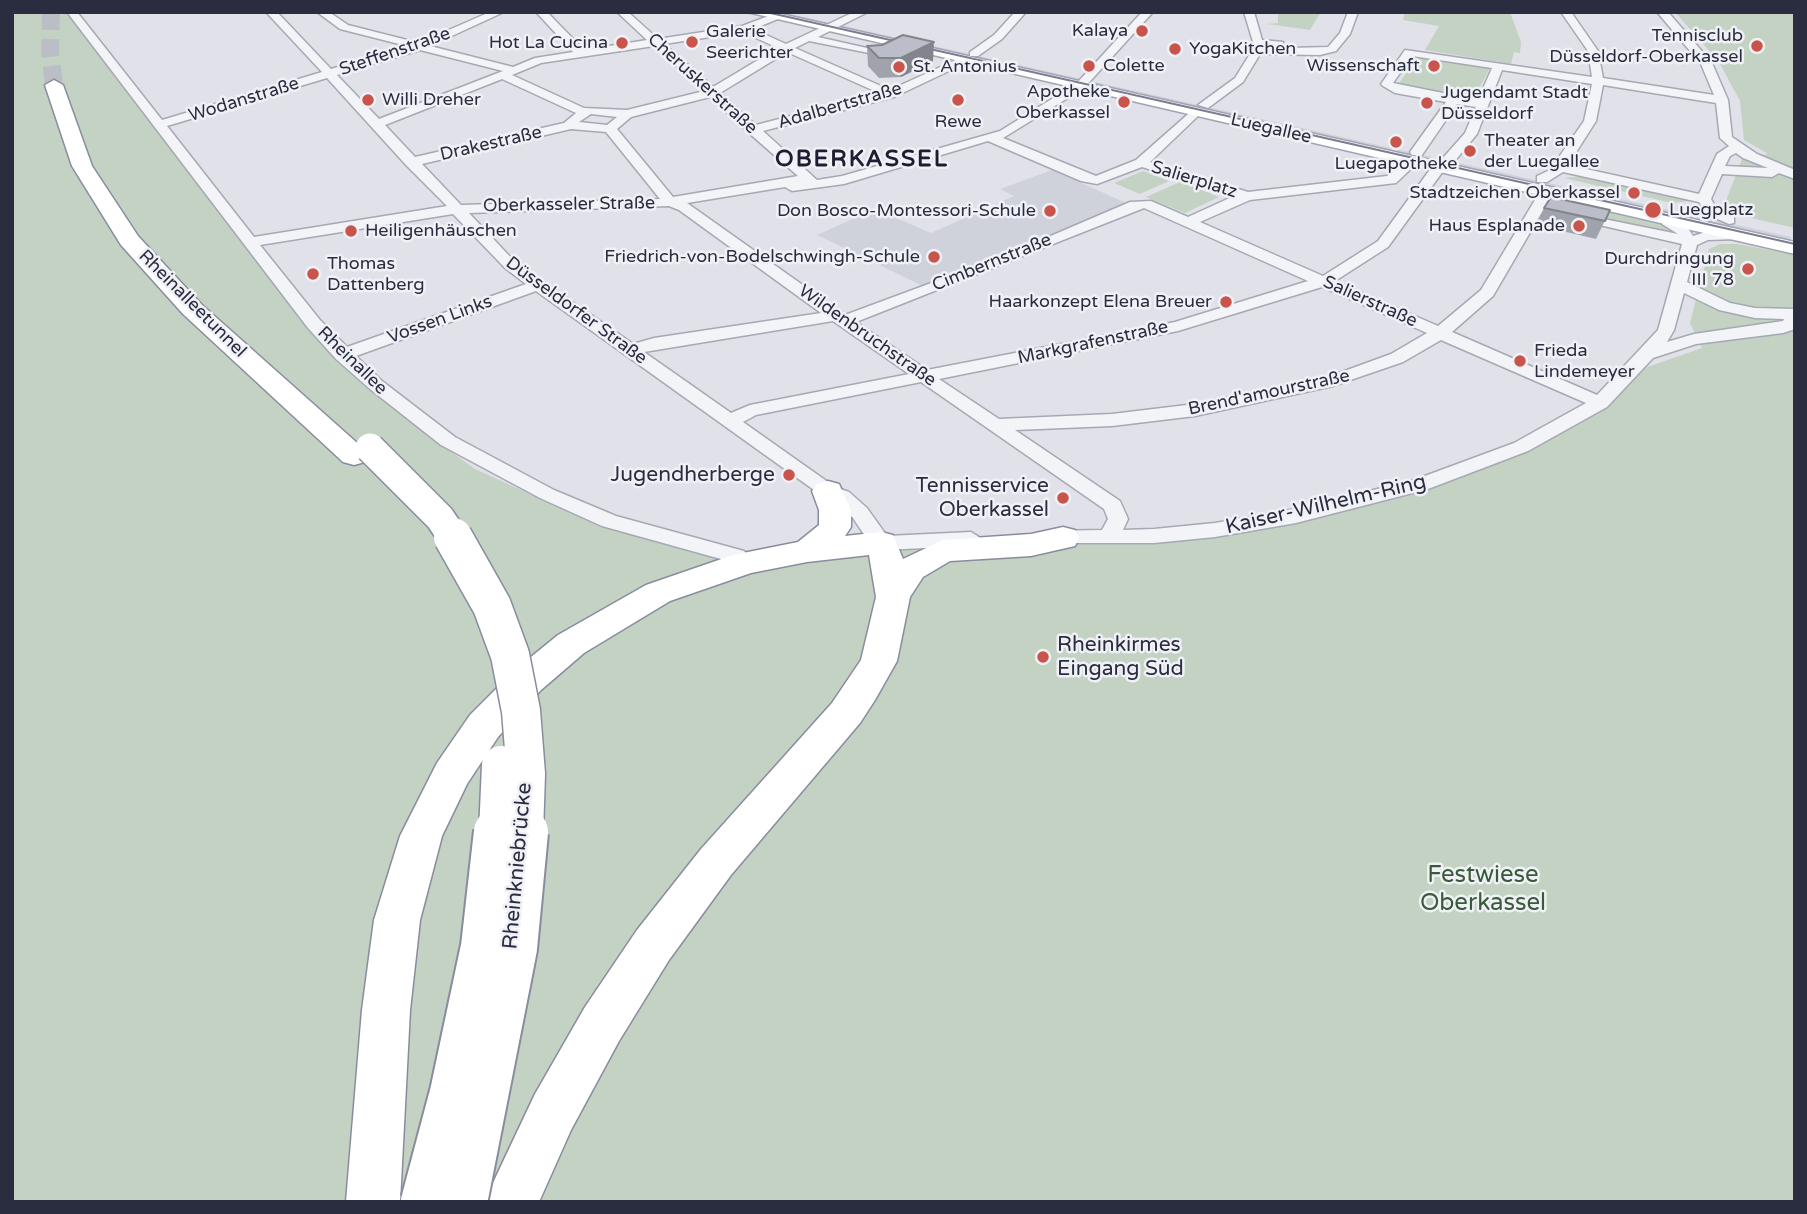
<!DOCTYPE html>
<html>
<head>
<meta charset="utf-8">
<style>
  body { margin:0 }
  #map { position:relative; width:1807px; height:1214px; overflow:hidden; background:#e1e2e9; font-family:"Varela Round",sans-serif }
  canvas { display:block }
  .frame { position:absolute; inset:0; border:14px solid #2a2d40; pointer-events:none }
</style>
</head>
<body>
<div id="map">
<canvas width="1807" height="1214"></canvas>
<div class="frame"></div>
</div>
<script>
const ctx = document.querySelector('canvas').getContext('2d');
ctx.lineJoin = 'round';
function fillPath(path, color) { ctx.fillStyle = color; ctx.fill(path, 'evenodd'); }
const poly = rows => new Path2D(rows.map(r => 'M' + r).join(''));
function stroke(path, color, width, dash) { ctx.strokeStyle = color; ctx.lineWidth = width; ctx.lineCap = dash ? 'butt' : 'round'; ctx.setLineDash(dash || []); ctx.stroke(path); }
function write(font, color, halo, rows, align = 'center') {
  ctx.font = font + ' "Varela Round",sans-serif'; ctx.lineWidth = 5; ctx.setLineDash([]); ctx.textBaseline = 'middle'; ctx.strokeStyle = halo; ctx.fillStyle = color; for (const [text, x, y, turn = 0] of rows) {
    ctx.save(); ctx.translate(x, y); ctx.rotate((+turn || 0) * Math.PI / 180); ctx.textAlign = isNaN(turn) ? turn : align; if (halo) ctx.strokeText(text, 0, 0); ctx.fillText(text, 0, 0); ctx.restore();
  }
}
fillPath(poly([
  [757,12,781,12,1791,237,1789,245],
  [1052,170,1133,206,929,289,817,235,875,209,931,233,1014,196,1000,189]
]), '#cfd1db');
fillPath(poly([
  [12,12,68,12,340,357,407,420,475,469,598,525,756,567,876,552,1295,520,1354,508,1475,468,1521,448,1633,372,1702,348,1690,323,1709,249,1720,244,1738,244,1795,255,1795,1202,12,1202],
  [1278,12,1321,12,1310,30,1267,24,1278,23],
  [1405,12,1510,12,1521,42,1520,53,1514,52,1511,64,1425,50,1439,26,1403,20],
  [1675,12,1795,12,1795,228,1738,215,1724,206,1742,159,1768,154,1744,140,1740,101,1719,62],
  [1417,57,1490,68,1474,98,1398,85],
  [1143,171,1169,181,1140,194,1114,183],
  [1583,176,1687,199,1690,201,1672,203,1564,178],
  [1180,182,1186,184,1219,197,1185,213,1146,197],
  [1553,198,1663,223,1676,228,1673,234,1665,233,1556,208]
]), '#c3d2c2');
stroke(poly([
  [51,12,50,52,54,85]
]), '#bcbec7', 18, [18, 9]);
const minor = poly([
  [67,12,77,12,162,120,322,72,266,12,277,12,331,69,407,46,340,29,317,12,329,12,348,25,419,43,490,12,504,12,430,46,513,67,535,58,573,52,536,12,547,12,584,50,647,40,617,12,628,12,658,39,742,26,774,14,778,19,753,29,786,44,854,12,868,12,818,37,889,53,889,57,809,41,795,48,890,90,960,58,968,58,968,62,894,97,763,131,817,180,842,176,1000,131,1076,84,1142,12,1153,12,1084,88,1003,138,1096,176,1136,160,1195,108,1199,109,1199,115,1150,162,1248,192,1387,176,1406,158,1416,158,1416,164,1396,183,1250,200,1200,222,1323,276,1378,241,1434,164,1444,164,1446,167,1388,247,1335,281,1438,326,1481,290,1541,190,1551,190,1553,193,1493,296,1452,332,1597,395,1658,330,1682,244,1569,218,1569,212,1678,234,1662,224,1662,218,1672,218,1686,225,1693,236,1706,232,1737,233,1737,239,1708,240,1697,245,1687,282,1730,303,1755,308,1795,309,1795,329,1783,333,1696,344,1653,358,1607,407,1528,451,1428,489,1296,523,1215,537,1154,543,1039,543,1036,538,1047,531,1102,530,1108,519,1104,509,921,382,756,415,743,422,835,487,849,492,867,508,887,536,971,532,982,539,971,546,881,550,873,548,853,518,835,500,821,495,536,291,356,356,382,381,455,437,554,490,616,516,744,551,756,563,753,568,745,570,728,561,602,526,540,498,441,445,370,389,336,359,308,328,67,12],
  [743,32,778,48,713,87,664,44,743,32],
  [654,46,704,91,627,110,584,108,512,75,541,63,654,46],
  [420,50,503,71,379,119,337,75,420,50],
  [787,52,879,93,756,125,720,93,787,52],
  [327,78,406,165,447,206,254,237,167,126,327,78],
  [502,79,576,113,564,123,415,157,385,125,502,79],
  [710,97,749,133,798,176,673,197,617,129,631,117,710,97],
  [591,114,617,117,607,125,579,122,591,114],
  [571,129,606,132,660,199,461,205,422,164,571,129],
  [988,141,1081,181,1097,184,1142,167,1234,196,1188,217,1151,201,1130,202,1004,256,845,315,687,203,785,187,792,191,844,184,988,141],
  [669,206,679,210,821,313,654,338,633,344,515,262,469,213,669,206],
  [1144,208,1308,281,1175,322,927,370,856,322,1144,208],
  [453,214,505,268,526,284,347,347,320,320,260,245,453,214],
  [1322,287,1427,333,1391,354,1328,377,1195,404,1112,414,999,419,939,379,1178,331,1322,287],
  [1684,293,1719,310,1755,318,1784,319,1783,321,1694,334,1667,342,1674,330,1684,293],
  [833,321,909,374,750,405,731,413,644,352,833,321],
  [1441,340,1586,403,1514,443,1414,480,1296,509,1215,523,1154,529,1123,530,1128,519,1120,501,1015,430,1112,426,1195,416,1333,386,1403,362,1441,340],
  [1015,12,1026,12,1002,39,978,56,970,56,970,52,994,35,1015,12],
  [1244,12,1254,12,1262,40,1283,42,1283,46,1254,45,1244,12],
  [1348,12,1358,12,1350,34,1336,51,1320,55,1260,54,1243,82,1208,108,1198,105,1235,78,1253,49,1328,47,1340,33,1348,12],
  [1561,12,1571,12,1598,51,1603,78,1714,95,1701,64,1657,12,1668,12,1712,63,1728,100,1732,137,1757,154,1795,170,1795,179,1779,173,1772,177,1722,174,1711,199,1716,208,1734,217,1734,223,1729,224,1706,214,1699,202,1563,172,1547,182,1537,182,1537,176,1550,170,1584,121,1592,84,1502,70,1477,134,1454,162,1442,159,1465,133,1476,107,1457,104,1422,155,1412,155,1410,152,1446,102,1395,93,1383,86,1381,84,1405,50,1592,77,1588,51,1561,12],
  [1412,56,1492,68,1478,100,1393,83,1412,56],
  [1603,85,1716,103,1720,138,1729,146,1717,154,1699,194,1568,165,1596,121,1603,85],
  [1736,153,1743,158,1768,168,1725,166,1730,156,1736,153]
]);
const major = poly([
  [747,12,772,12,1795,242,1795,254,747,12]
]);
const highway = poly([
  [54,80,63,85,92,166,138,236,201,304,365,450,369,456,365,462,354,465,343,462,183,314,121,245,72,166,45,85,54,80],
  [828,481,839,484,851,510,851,527,845,536,881,532,893,535,903,559,943,540,1031,534,1063,527,1075,530,1079,538,1075,546,1031,556,950,561,923,577,910,597,897,661,875,700,860,723,731,875,669,960,619,1041,571,1130,539,1202,484,1202,535,1094,585,1007,637,930,701,849,832,703,861,660,876,597,869,555,807,562,751,573,670,601,584,653,541,690,498,737,467,784,442,836,420,920,410,1010,400,1202,346,1202,362,1010,374,920,400,836,437,763,470,715,515,670,558,635,646,585,733,555,798,542,819,525,819,510,812,491,817,484,828,481]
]);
stroke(minor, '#a6a8b3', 3);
stroke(major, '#a0a4b4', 3);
stroke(highway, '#898c9f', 3);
fillPath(minor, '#f3f4f7');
fillPath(major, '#fff');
fillPath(highway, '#fff');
stroke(poly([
  [766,12,1795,244]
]), '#7b7e92', 2);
const highwayBridgeFar2 = poly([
  [370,448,440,518,454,539]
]);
const highwayBridgeFar1 = poly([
  [453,537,492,606,510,655,521,711,526,774,524,833],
  [498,833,501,765]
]);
const highwayBridge = poly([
  [425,1202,454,1093,485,947,498,832],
  [463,1202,513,948,524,832]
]);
stroke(highwayBridgeFar2, '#898c9f', 32, []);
stroke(highwayBridgeFar1, '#898c9f', 41, []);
stroke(highwayBridge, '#898c9f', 52, []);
stroke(highwayBridgeFar2, '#fff', 29);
stroke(highwayBridgeFar1, '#fff', 38);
stroke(highwayBridge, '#fff', 48);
fillPath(poly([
  [867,46,933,61,901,77,879,78,868,66],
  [1544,208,1610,210,1596,239,1537,225]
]), '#a1a3ac');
fillPath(poly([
  [934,42,933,61,901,77,901,58]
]), '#83848c');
const building = poly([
  [903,35,934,42,901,58,879,58,867,46,882,45,903,35],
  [1551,197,1610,210,1605,221,1544,208,1551,197]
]);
fillPath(building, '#bbbdc8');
stroke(building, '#83848c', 2);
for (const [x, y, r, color] of [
  [1142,31,7,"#c8544b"],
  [692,42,7,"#c8544b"],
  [622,43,7,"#c8544b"],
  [1757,46,7,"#c8544b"],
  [1175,49,7,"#c8544b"],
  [1089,66,7,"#c8544b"],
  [1434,66,7,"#c8544b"],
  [899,67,7,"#c8544b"],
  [368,100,7,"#c8544b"],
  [958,100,7,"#c8544b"],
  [1124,102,7,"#c8544b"],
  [1427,103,7,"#c8544b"],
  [1396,142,7,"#c8544b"],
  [1470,151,7,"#c8544b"],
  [1634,193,7,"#c8544b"],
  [1653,210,9,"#c8544b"],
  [1050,211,7,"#c8544b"],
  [1579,226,7,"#c8544b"],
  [351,231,7,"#c8544b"],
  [934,257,7,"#c8544b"],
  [1748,269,7,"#c8544b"],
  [313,274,7,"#c8544b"],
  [1226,302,7,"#c8544b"],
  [1520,361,7,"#c8544b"],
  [789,475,7,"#c8544b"],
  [1063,498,7,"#c8544b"],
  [1043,657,7,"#c8544b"]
]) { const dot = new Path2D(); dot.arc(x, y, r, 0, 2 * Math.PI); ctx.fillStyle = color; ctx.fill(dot); stroke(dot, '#f0f1f6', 2.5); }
write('18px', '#2a2d40', '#f0f1f6', [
  ["Kalaya",1128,31],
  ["Galerie",706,32,"left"],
  ["Seerichter",706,53,"left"],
  ["Tennisclub",1743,36],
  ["Düsseldorf-Oberkassel",1743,57],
  ["Hot La Cucina",608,43],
  ["YogaKitchen",1189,49,"left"],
  ["Colette",1103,66,"left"],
  ["Wissenschaft",1420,66],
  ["St. Antonius",913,67,"left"],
  ["Apotheke",1110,92],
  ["Oberkassel",1110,113],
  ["Jugendamt Stadt",1441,93,"left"],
  ["Düsseldorf",1441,114,"left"],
  ["Willi Dreher",382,100,"left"],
  ["Rewe",958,122,"center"],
  ["Theater an",1484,141,"left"],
  ["der Luegallee",1484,162,"left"],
  ["Luegapotheke",1396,164,"center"],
  ["Stadtzeichen Oberkassel",1620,193],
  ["Luegplatz",1669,210,"left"],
  ["Don Bosco-Montessori-Schule",1036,211],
  ["Haus Esplanade",1565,226],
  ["Heiligenhäuschen",365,231,"left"],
  ["Friedrich-von-Bodelschwingh-Schule",920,257],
  ["Durchdringung",1734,259],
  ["III 78",1734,280],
  ["Thomas",327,264,"left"],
  ["Dattenberg",327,285,"left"],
  ["Haarkonzept Elena Breuer",1212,302],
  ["Frieda",1534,351,"left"],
  ["Lindemeyer",1534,372,"left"]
], 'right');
write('18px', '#2a2d40', '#f0f1f6', [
  ["Steffenstraße",395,52,-19],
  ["Cheruskerstraße",702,84,42],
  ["Wodanstraße",244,100,-17],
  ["Adalbertstraße",840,106,-16],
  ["Luegallee",1271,129,13],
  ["Drakestraße",491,144,-13],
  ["Salierplatz",1194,180,17],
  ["Oberkasseler Straße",569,205,-1],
  ["Cimbernstraße",992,263,-22],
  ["Salierstraße",1370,302,24],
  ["Rheinalleetunnel",192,304,45],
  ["Düsseldorfer Straße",576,311,36],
  ["Vossen Links",440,320,-20],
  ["Wildenbruchstraße",867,336,35],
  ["Markgrafenstraße",1093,343,-12],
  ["Rheinallee",352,361,44],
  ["Brend'amourstraße",1269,393,-12]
]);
write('21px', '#2a2d40', '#f0f1f6', [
  ["Jugendherberge",775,475],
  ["Tennisservice",1049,486],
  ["Oberkassel",1049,510],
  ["Rheinkirmes",1057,645,"left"],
  ["Eingang Süd",1057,669,"left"]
], 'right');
write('21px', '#2a2d40', '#f0f1f6', [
  ["Kaiser-Wilhelm-Ring",1326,505,-13],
  ["Rheinkniebrücke",518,866,-85]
]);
ctx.letterSpacing = '2px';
write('bold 23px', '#1c1e31', '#f0f1f6', [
  ["OBERKASSEL",862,160]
]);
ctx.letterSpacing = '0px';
write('24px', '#385b39', '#f0f1f6', [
  ["Festwiese",1483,876],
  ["Oberkassel",1483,904]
]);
</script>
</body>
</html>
